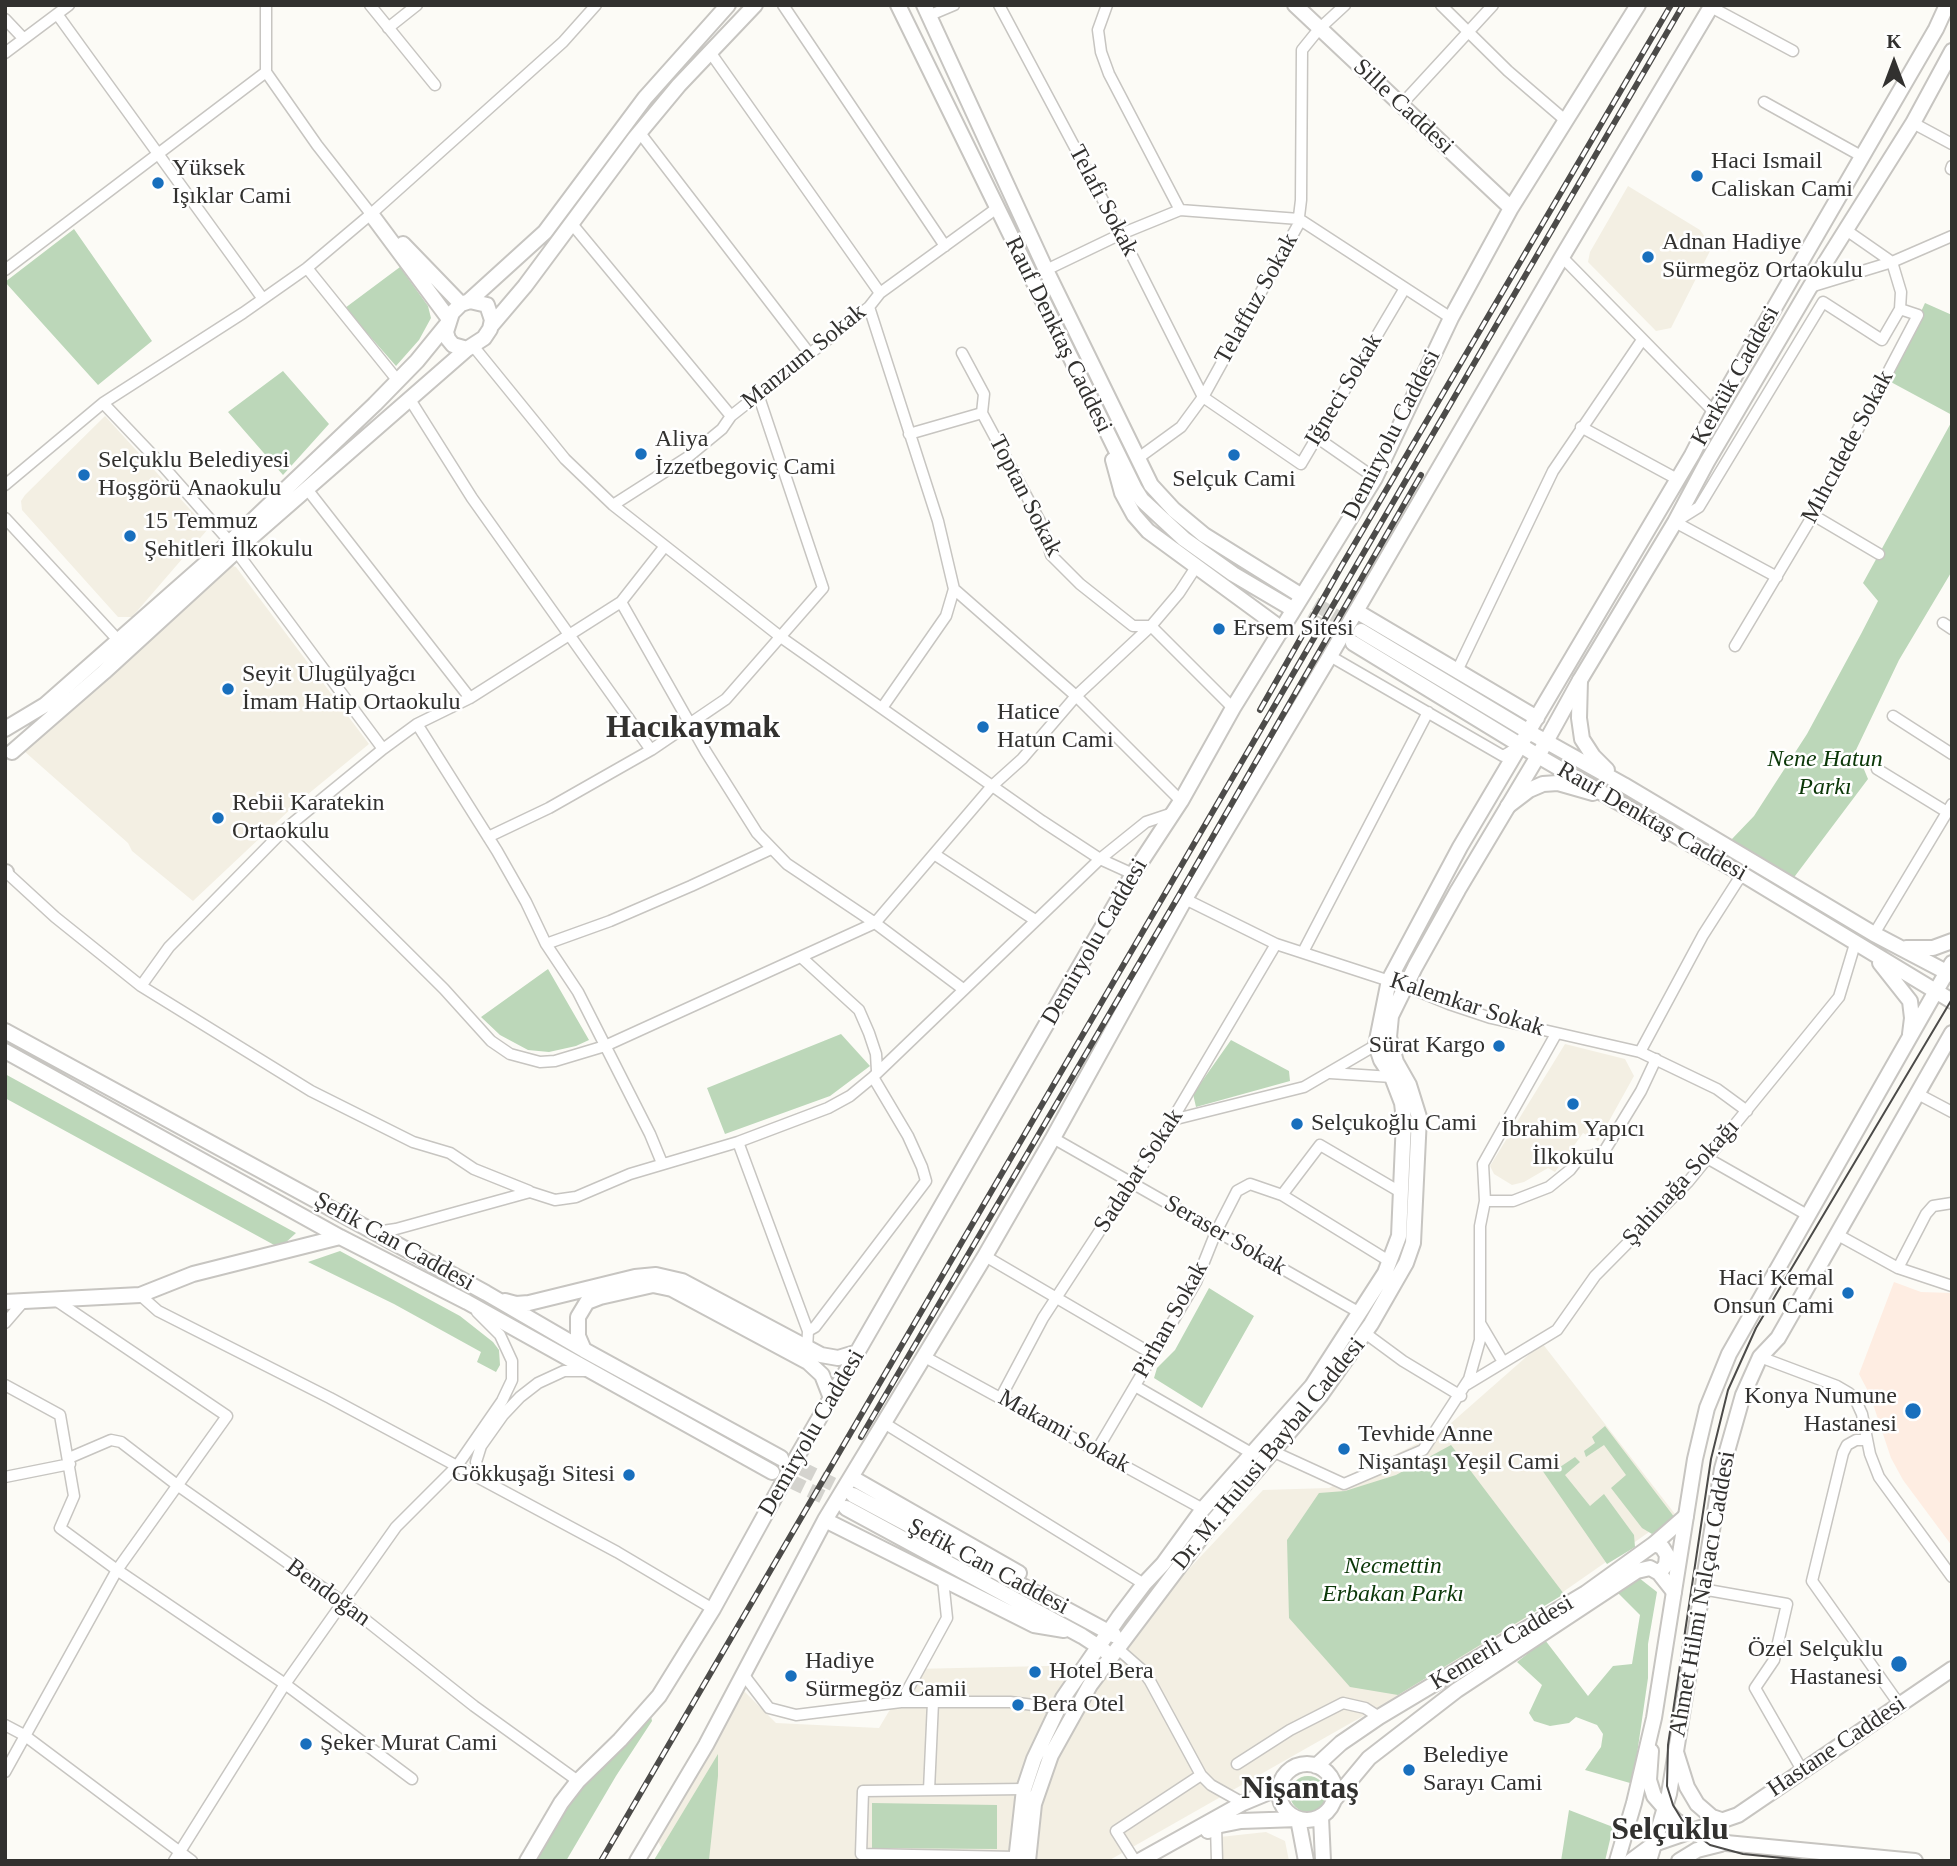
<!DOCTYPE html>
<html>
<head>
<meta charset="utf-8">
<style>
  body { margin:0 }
  #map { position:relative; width:1957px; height:1866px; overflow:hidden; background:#fcfbf6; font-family:Georgia,serif }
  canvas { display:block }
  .frame { position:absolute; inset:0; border:7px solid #32312f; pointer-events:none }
  .north { position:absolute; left:1859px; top:28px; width:70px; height:70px; -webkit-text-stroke:5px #fff; paint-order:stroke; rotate:0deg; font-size:19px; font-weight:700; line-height:28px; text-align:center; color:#32312f }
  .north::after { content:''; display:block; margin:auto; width:24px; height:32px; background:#32312f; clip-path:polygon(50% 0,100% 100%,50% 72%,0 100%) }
</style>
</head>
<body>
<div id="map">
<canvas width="1957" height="1866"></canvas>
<div class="frame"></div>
<div class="north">K</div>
</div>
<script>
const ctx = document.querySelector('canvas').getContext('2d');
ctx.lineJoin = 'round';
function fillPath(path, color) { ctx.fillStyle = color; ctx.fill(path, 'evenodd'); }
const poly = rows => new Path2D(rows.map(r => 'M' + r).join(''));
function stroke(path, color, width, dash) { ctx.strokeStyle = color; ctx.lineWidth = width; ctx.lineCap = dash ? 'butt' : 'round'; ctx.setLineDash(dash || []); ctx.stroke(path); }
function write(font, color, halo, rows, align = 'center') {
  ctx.font = font + ' Georgia,serif'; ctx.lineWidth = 5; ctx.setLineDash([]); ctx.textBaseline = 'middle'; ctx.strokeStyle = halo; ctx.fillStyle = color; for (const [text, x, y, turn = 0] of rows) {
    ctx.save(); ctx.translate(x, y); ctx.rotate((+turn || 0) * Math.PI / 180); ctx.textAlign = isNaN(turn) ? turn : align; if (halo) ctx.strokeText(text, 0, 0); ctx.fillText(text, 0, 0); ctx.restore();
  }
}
fillPath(poly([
  [1628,186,1700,230,1712,247,1671,328,1656,331,1588,262,1590,252],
  [105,416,208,529,132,617,118,617,22,510,21,501,25,495],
  [230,565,236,567,369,744,296,804,193,901,132,851,128,843,24,751],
  [1565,1044,1625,1059,1634,1076,1598,1141,1583,1133,1555,1172,1548,1168,1524,1182,1512,1185,1494,1174,1490,1166],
  [1542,1343,1675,1514,1481,1649,1108,1861,668,1861,658,1841,742,1689,776,1723,879,1728,914,1669,1089,1665,1187,1571,1263,1490,1329,1488,1442,1431],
  [1266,1832,1285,1841,1289,1861,1221,1861,1220,1837]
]), '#f3efe3');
fillPath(poly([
  [1894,1282,1921,1292,1952,1293,1952,1546,1903,1480,1891,1458,1870,1395,1859,1374]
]), '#feede2');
fillPath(poly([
  [74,229,152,341,98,385,5,282],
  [400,267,428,306,431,318,419,340,396,366,345,308],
  [1925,303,1952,315,1952,415,1889,381],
  [283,371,329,424,283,475,228,412],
  [1952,421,1952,571,1899,660,1856,750,1868,779,1792,880,1731,840,1754,816,1807,734,1861,634,1878,601,1863,583],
  [548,969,589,1040,576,1046,549,1052,528,1050,500,1035,481,1017],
  [841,1034,870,1066,830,1096,725,1134,707,1088],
  [1231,1040,1289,1071,1290,1081,1196,1107,1193,1094],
  [5,1074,296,1233,283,1245,276,1246,5,1098],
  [340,1251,460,1316,493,1342,499,1350,500,1365,496,1372,477,1362,481,1352,394,1304,308,1262],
  [1209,1288,1254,1316,1202,1408,1154,1378,1157,1368,1175,1350],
  [1605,1426,1675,1518,1652,1534,1642,1528,1611,1488,1626,1475,1604,1445,1586,1457,1584,1451,1595,1443,1592,1437],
  [1451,1445,1564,1594,1398,1695,1350,1687,1289,1618,1287,1540,1319,1493,1345,1491,1396,1475],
  [1575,1457,1580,1462,1565,1475,1590,1506,1604,1494,1634,1535,1635,1547,1607,1564,1542,1470,1548,1464,1554,1471],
  [1634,1574,1657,1592,1648,1644,1648,1678,1634,1775,1630,1783,1585,1770,1601,1747,1603,1734,1597,1725,1576,1717,1569,1723,1550,1726,1534,1721,1529,1713,1542,1685,1517,1662,1545,1640,1588,1696,1613,1666,1632,1664,1640,1615,1614,1589],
  [651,1716,652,1721,616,1776,566,1861,535,1861,563,1810,589,1778],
  [718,1754,718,1776,709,1860,711,1861,654,1860],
  '1290 1794a18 18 0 1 1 36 0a18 18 0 1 1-36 0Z',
  [872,1803,997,1805,997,1849,872,1848],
  [1569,1810,1613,1827,1605,1861,1561,1861]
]), '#bcd7b9');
stroke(poly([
  [783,1459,852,1494],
  [772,1472,846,1508]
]), '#d4d3ce', 14, [14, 7]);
stroke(poly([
  [1297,593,1361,631],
  [1289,607,1352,643]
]), '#d4d3ce', 14, [14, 7]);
const street = poly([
  [266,5,266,72,317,145,371,214],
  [370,5,435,85],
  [783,5,945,246],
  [999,5,1121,234,1203,397,1301,464,1405,288],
  [1107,5,1098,30,1101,52,1109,74,1180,210],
  [1441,5,1508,71,1565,120],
  [1711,7,1793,51],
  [57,14,263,299],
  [928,16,954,5],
  [5,19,23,38],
  [388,28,417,5],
  [710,52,880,293],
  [5,53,69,5],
  [1764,102,1863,157],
  [1401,105,1493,5],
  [1913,123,1952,144],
  [640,133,809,353],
  [1951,169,1952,166],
  [572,224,731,416],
  [1562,257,1714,412],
  [307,268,398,381],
  [5,270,266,72],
  [1046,270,1121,234,1180,210,1299,219,1451,318],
  [1810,287,1892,262,1952,236],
  [869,307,938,521,954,589,946,616,882,708],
  [474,347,565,459,613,505,782,638,1042,821,1100,859,1133,874],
  [962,353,984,394,982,413,1042,525,1051,555,1080,584,1133,626,1151,626,1233,708],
  [409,398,472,498,651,750],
  [103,403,163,466,230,542],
  [1581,427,1677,479],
  [909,434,982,413],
  [1316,437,1375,478],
  [1137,459,1181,427,1203,397,1298,225,1301,200,1302,50,1319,29,1345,5],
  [5,485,103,403,243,313,307,268,371,214,563,42,596,5],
  [307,489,470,698],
  [613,505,688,457,722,429,731,416,869,307,880,293,997,208],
  [1813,515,1879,554],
  [5,518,118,640],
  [1777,577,1675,522,1699,507,1823,302,1882,340,1900,309,1901,292,1892,262,1846,230],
  [954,589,1076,696,1181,801],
  [621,602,706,752,757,833,787,864,875,923,963,989],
  [1943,623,1952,629],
  [1735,646,1813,515,1918,315,1900,309],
  [1330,656,1503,756,1518,747],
  [1457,671,1553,471,1642,340],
  [1893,716,1952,754],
  [417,724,497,851,526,902,546,944,578,992,650,1134,662,1163],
  [383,749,417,724,470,698,621,602,665,546],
  [1877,769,1947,812],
  [284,830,444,989,491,1041,510,1054,540,1062,555,1061,605,1046,875,923,992,786,1022,759,1076,696,1151,626,1179,593,1196,567],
  [488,837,549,808,651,750,726,699,823,588,758,394],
  [934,854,1035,920],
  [6,872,55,917,141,986,311,1091,413,1142,450,1153,474,1169,529,1191],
  [1185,899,1276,944,1405,986,1449,1004,1491,1018,1640,1052,1717,1089,1747,1111],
  [1874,934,1952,804],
  [546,944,610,921,691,886,771,849],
  [1303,952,1428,712],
  [801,957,859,1010,869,1033,876,1054,877,1071],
  [141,986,169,947,284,830,383,749,236,551],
  [1640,1052,1703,935,1742,874],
  [1330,1073,1392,1077],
  [1916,1093,1952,1112],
  [1172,1120,1304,1087,1376,1045],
  [1053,1138,1360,1313],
  [738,1142,808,1331,807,1349],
  [1707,1158,1809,1216],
  [1485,1201,1513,1201,1549,1187,1570,1170,1580,1157,1592,1156,1605,1150,1641,1091,1656,1059],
  [376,1232,396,1229,530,1192,555,1200,576,1197,630,1174,738,1142,828,1108,850,1096,873,1077,1100,859,1146,822,1173,813],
  [1838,1235,1898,1268,1952,1286],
  [985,1256,1154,1355],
  [1389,1261,1282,1195,1320,1145,1402,1193],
  [1898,1268,1926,1214,1933,1206,1952,1203],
  [140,1295,158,1311,330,1398,617,1552,713,1609],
  [5,1323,24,1301],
  [1480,1323,1503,1362],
  [808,1331,815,1327,926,1181,922,1167,908,1136,873,1077],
  [1365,1333,1403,1361,1461,1396],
  [925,1357,1203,1509],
  [1760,1357,1837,1386,1849,1393,1857,1403,1862,1414,1870,1454,1879,1477,1952,1577],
  [5,1385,60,1415,74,1496,60,1528,117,1570,285,1684,412,1779],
  [1466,1385,1557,1330,1595,1276,1688,1182,1839,997,1855,944],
  [1135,1386,1253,1454],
  [1001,1397,1043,1318,1172,1120,1276,944],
  [884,1423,1144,1584],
  [1867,1440,1856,1440,1847,1445,1843,1453,1812,1581,1899,1704],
  [1097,1450,1196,1282,1216,1232,1237,1191,1250,1184,1282,1195],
  [1272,1451,1344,1484,1423,1450,1469,1379,1480,1340,1480,1226,1485,1201,1483,1164,1556,1034],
  [69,1458,111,1440,121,1442,177,1485,343,1602,474,1706,578,1781],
  [5,1477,70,1464],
  [481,1479,476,1462,481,1446,503,1415,520,1397,538,1383,564,1371,587,1371],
  [1702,1589,1787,1604,1774,1660,1755,1688,1802,1770],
  [1117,1648,1142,1670,1150,1681,1201,1775,1211,1785,1243,1803],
  [743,1674,769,1708,796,1715,901,1702,947,1618,943,1580],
  [901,1702,1010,1702,1057,1708],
  [5,1725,24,1735,192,1861],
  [1237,1764,1290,1730,1343,1703,1365,1708,1379,1717],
  [5,1772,117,1570,227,1416,54,1299],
  [929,1790,933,1702],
  [1216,1826,1217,1861],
  [1016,1857,861,1854,863,1791,1024,1789],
  [174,1861,285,1684,396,1527,457,1466,502,1401,512,1380,512,1361,500,1335,477,1312],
  [1135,1861,1116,1831,1201,1775]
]);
const secondary = poly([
  [1295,5,1511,208],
  [371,214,449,319],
  [403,244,461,304],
  [469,301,545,232,645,98,728,5],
  [470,301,487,305,492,320,490,329,484,338,467,349,453,345,448,339,446,332,452,313,461,304,470,301],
  [491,326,525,286,635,138,679,85,755,5],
  [1356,611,1537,718],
  [5,729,45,705,230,542,375,404,417,361,448,323],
  [12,752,104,672,246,542,467,349],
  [5,872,6,872],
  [5,1031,486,1293,584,1350,781,1458],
  [5,1051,340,1237,467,1302,772,1472],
  [505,1301,516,1304,529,1303,635,1277,656,1275,682,1281,821,1355,838,1358,858,1352],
  [5,1302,140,1295,193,1274,340,1237],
  [584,1350,578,1336,578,1317,587,1302,600,1297,653,1285,672,1289,808,1362,822,1375,831,1398],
  [851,1477,1019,1573],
  [853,1495,1114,1635],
  [846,1508,1082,1636,1105,1651],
  [825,1520,1034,1625,1064,1630],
  [1654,1544,1662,1547,1667,1555,1666,1565,1659,1573],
  [1651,1751,1649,1780,1654,1796,1675,1820,1702,1837,1726,1843,1915,1861],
  [1676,1752,1687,1787,1697,1804,1712,1817,1721,1820],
  '1279 1792a28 28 0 1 1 56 0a28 28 0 1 1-56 0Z',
  [1316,1766,1341,1743,1379,1717,1586,1593,1654,1544,1686,1516],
  [1334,1800,1369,1758,1457,1690,1637,1571,1650,1568,1659,1573,1674,1592],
  [1321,1817,1323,1861],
  [1298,1819,1306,1861],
  [1208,1831,1216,1826,1241,1821,1298,1819],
  [527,1861,561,1803,578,1781,620,1740,659,1696,713,1609,798,1455,1133,874,1181,801,1233,708,1375,478,1451,318,1511,208,1638,5],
  [637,1861,706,1745,825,1520,985,1256,1053,1138,1185,899,1330,656,1562,257,1712,5],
  [1016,1861,1024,1789,1034,1759,1063,1698,1119,1617,1144,1584,1163,1564,1203,1509,1312,1386,1385,1273,1399,1236,1404,1120,1402,1103,1392,1077,1381,1060,1376,1045,1389,980,1460,847,1692,455,1714,412,1936,29,1947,5],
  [1028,1861,1034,1804,1051,1755,1090,1685,1215,1519,1320,1396,1371,1324,1406,1263,1413,1243,1419,1117,1409,1085,1396,1062,1389,1037,1391,1016,1415,967,1458,890,1538,756,1580,680,1675,522,1707,462,1810,287,1913,123,1952,51],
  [1139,1861,1243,1803,1279,1788],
  [1631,1861,1654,1844,1738,1815,1952,1669],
  [1679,1861,1697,1850,1721,1844]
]);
const primary = poly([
  [898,5,1135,489,1142,500,1184,539,1233,574,1289,607],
  [924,5,1046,270,1151,485,1174,510,1204,535,1297,593],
  [1113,460,1122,493,1134,515,1148,531,1283,630],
  [1361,631,1529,732,1624,785,1874,934,1952,975],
  [1353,643,1538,756,1742,874,1952,1001],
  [1580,680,1579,718,1582,739,1593,756,1607,770],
  [1508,806,1529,790,1543,784,1558,783,1593,793],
  [1906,948,1933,948,1952,941],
  [1880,963,1910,1001,1912,1018,1910,1034],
  [1617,1861,1634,1803,1654,1718,1695,1459,1707,1408,1729,1354,1952,963],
  [1649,1861,1669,1794,1722,1469,1743,1395,1760,1357,1778,1338,1952,1033]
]);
stroke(street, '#c7c5c1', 13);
stroke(secondary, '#c7c5c1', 18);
stroke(primary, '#c7c5c1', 18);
stroke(street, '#fff', 10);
stroke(secondary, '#fff', 14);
stroke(primary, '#fff', 14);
stroke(poly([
  [1812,1861,1743,1854,1710,1845,1691,1831,1684,1823,1673,1805,1667,1786,1668,1745,1711,1459,1728,1390,1756,1328,1952,999]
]), '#4c4b49', 2);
const rail = poly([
  [1260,710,1341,567,1671,5],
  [861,1437,1178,897,1421,475],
  [601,1861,1683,5]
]);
stroke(rail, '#4c4b49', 6);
stroke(rail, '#fff', 3.5, [10]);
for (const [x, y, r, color] of [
  [1697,176,7,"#186fbd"],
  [158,183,7,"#186fbd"],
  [1648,257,7,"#186fbd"],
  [641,454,7,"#186fbd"],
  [1234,455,7,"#186fbd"],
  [84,475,7,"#186fbd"],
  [130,536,7,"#186fbd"],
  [1219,629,7,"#186fbd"],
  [228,689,7,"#186fbd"],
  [983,727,7,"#186fbd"],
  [218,818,7,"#186fbd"],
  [1499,1046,7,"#186fbd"],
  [1573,1104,7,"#186fbd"],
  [1297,1124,7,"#186fbd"],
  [1848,1293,7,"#186fbd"],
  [1913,1411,9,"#186fbd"],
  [1344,1449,7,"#186fbd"],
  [629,1475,7,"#186fbd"],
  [1899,1664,9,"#186fbd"],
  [1035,1672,7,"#186fbd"],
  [791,1676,7,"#186fbd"],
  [1018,1705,7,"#186fbd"],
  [306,1744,7,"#186fbd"],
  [1409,1770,7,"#186fbd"]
]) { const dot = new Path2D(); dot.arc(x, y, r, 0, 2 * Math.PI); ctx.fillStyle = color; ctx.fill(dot); stroke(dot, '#fff', 2.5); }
write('24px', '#32312f', '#fff', [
  ["Sille Caddesi",1403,107,43],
  ["Telafi Sokak",1103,201,62],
  ["Telaffuz Sokak",1257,299,-61],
  ["Rauf Denktaş Caddesi",1058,335,64],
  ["Manzum Sokak",804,357,-39],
  ["Kerkük Caddesi",1736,376,-61],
  ["Iğneci Sokak",1344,390,-59],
  ["Demiryolu Caddesi",1392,435,-63],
  ["Mıhcıdede Sokak",1848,447,-62],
  ["Toptan Sokak",1025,496,63],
  ["Rauf Denktaş Caddesi",1652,822,30],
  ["Demiryolu Caddesi",1095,942,-60],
  ["Kalemkar Sokak",1467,1005,18],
  ["Sadabat Sokak",1139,1171,-57],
  ["Şahinağa Sokağı",1681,1183,-48],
  ["Seraser Sokak",1225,1236,30],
  ["Şefik Can Caddesi",394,1242,29],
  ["Pirhan Sokak",1171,1320,-61],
  ["Makami Sokak",1064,1432,29],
  ["Demiryolu Caddesi",812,1433,-60],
  ["Dr. M. Hulusi Baybal Caddesi",1269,1454,-51],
  ["Şefik Can Caddesi",988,1567,28],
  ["Bendoğan",328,1593,36],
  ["Ahmet Hilmi Nalçacı Caddesi",1703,1594,-80],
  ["Kemerli Caddesi",1502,1643,-31],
  ["Hastane Caddesi",1837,1747,-34]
]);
write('24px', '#32312f', '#fff', [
  ["Haci Ismail",1711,162],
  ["Caliskan Cami",1711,190],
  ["Yüksek",172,169],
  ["Işıklar Cami",172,197],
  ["Adnan Hadiye",1662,243],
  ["Sürmegöz Ortaokulu",1662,271],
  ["Aliya",655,440],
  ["İzzetbegoviç Cami",655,468],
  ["Selçuklu Belediyesi",98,461],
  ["Hoşgörü Anaokulu",98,489],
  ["Selçuk Cami",1234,480,"center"],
  ["15 Temmuz",144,522],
  ["Şehitleri İlkokulu",144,550],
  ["Ersem Sitesi",1233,629],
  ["Seyit Ulugülyağcı",242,675],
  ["İmam Hatip Ortaokulu",242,703],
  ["Hatice",997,713],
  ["Hatun Cami",997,741],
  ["Rebii Karatekin",232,804],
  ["Ortaokulu",232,832],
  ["Sürat Kargo",1485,1046,"right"],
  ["Selçukoğlu Cami",1311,1124],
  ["İbrahim Yapıcı",1573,1130,"center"],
  ["İlkokulu",1573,1158,"center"],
  ["Haci Kemal",1834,1279,"right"],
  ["Onsun Cami",1834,1307,"right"],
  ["Konya Numune",1897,1397,"right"],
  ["Hastanesi",1897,1425,"right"],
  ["Tevhide Anne",1358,1435],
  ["Nişantaşı Yeşil Cami",1358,1463],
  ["Gökkuşağı Sitesi",615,1475,"right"],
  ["Özel Selçuklu",1883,1650,"right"],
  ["Hastanesi",1883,1678,"right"],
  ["Hadiye",805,1662],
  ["Sürmegöz Camii",805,1690],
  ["Hotel Bera",1049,1672],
  ["Bera Otel",1032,1705],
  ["Şeker Murat Cami",320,1744],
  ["Belediye",1423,1756],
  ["Sarayı Cami",1423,1784]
], 'left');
write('italic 24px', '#0b3708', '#fff', [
  ["Nene Hatun",1825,760],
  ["Parkı",1825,788],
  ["Necmettin",1393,1567],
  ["Erbakan Parkı",1393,1595]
]);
write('bold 32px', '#32312f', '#fff', [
  ["Hacıkaymak",693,729],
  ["Nişantaş",1300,1790],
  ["Selçuklu",1670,1831]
]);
</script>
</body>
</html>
